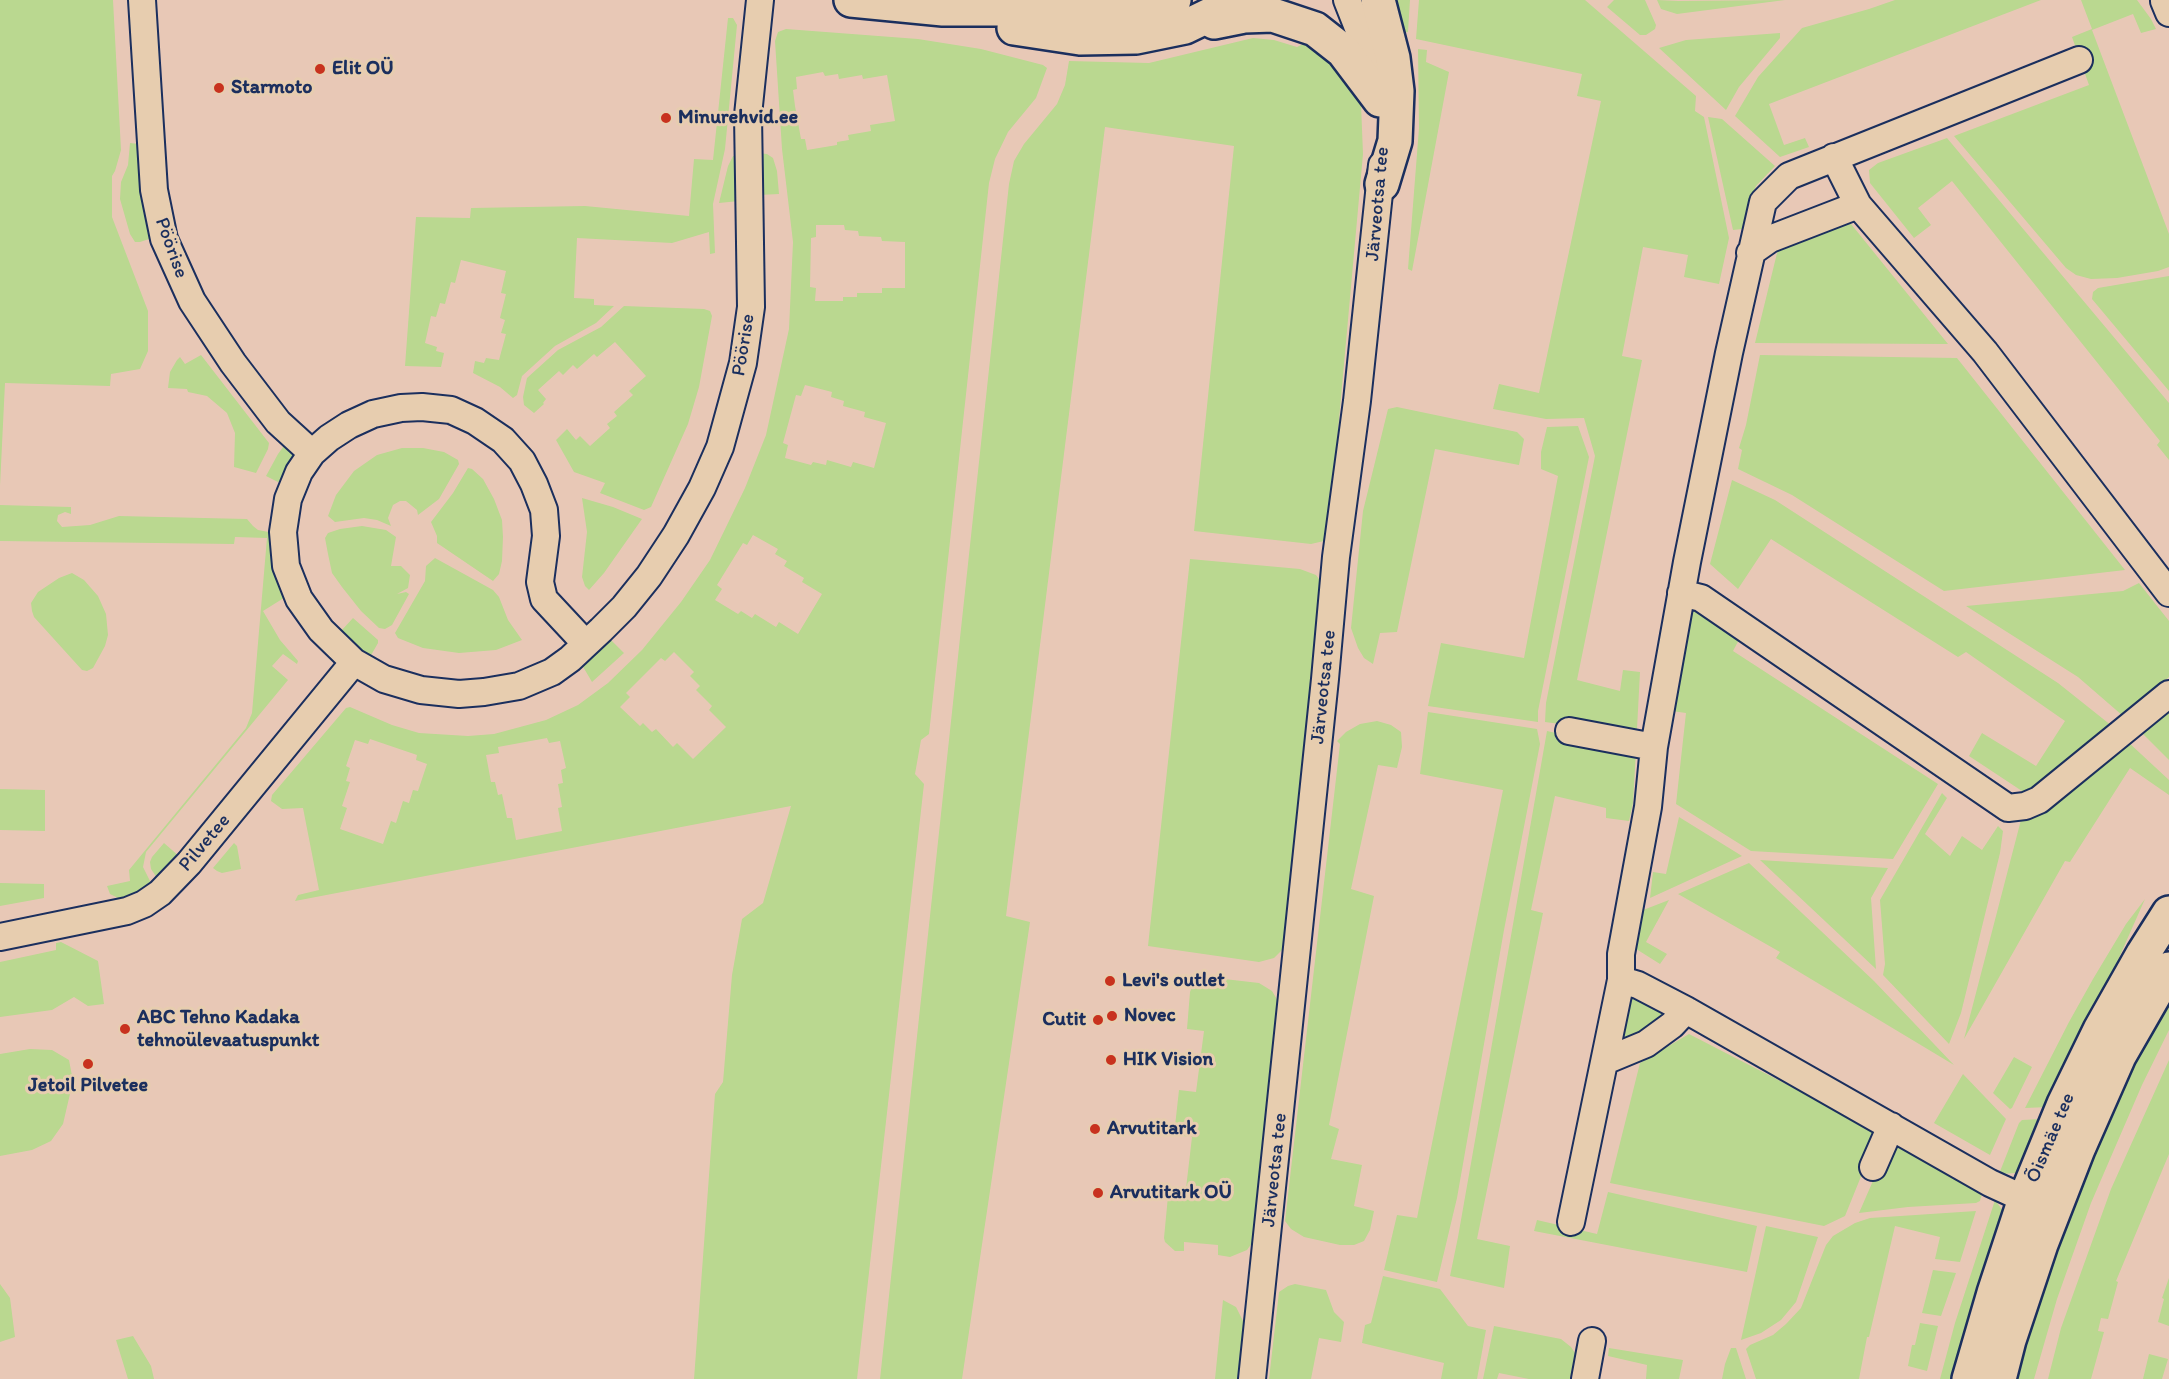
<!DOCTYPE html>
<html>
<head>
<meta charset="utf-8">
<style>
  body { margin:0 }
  canvas { display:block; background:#e8c8b6 }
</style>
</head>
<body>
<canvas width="2169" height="1379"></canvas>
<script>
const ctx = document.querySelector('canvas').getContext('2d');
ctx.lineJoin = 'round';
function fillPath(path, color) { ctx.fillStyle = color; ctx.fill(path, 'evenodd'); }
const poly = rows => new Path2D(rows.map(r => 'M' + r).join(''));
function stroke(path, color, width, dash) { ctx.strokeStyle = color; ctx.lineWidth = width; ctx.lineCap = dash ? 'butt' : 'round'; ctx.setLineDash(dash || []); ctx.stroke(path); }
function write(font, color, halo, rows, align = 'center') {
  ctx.font = font + ' Itim,sans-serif'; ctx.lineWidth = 6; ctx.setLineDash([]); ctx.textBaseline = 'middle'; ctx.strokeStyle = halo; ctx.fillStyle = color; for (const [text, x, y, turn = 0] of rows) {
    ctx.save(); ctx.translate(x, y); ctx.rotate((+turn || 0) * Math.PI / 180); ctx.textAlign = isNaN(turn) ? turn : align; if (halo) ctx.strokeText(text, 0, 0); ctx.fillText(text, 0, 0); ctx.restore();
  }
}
fillPath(poly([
  [0,0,113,0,121,150,115,171,112,176,112,217,148,311,148,351,140,369,111,374,110,386,5,383,0,486],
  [1391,0,1410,0,1408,32,1402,33],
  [1419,0,1585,0,1696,96,1695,111,1704,117,1729,238,1719,284,1684,277,1688,255,1643,247,1622,356,1642,360,1577,680,1620,691,1623,670,1640,672,1637,729,1627,733,1545,722,1546,703,1595,456,1584,418,1546,419,1493,409,1499,384,1539,393,1601,101,1577,96,1582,74,1416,39],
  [1614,0,1645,0,1656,25,1655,29,1646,35,1640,35,1607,7],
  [1657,0,1679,1,1785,0,1677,14,1661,9],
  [1895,0,2041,0,1769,104,1784,145,1805,138,1809,147,1780,157,1735,116,1758,77,1802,28,1869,9],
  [2081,0,2137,0,2151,19,2156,29,2141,33,2133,14,2092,30,2169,234,2169,267,2158,271,2117,278,2091,279,2076,275,2066,268,1954,136,2089,85,2072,37,2092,29],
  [728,18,733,18,737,25,725,149,713,204,715,253,710,254,709,232,672,243,577,238,574,298,594,299,594,305,614,306,596,323,555,346,522,376,517,395,513,398,500,387,473,373,475,361,484,363,486,358,499,360,506,334,501,333,505,320,500,318,506,294,501,293,506,271,461,260,455,283,451,282,445,304,440,303,436,317,431,316,425,343,437,347,436,351,444,353,441,367,405,366,416,217,470,218,471,208,585,206,689,216,694,159,713,160],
  [786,29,918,39,981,49,1043,65,1047,68,1036,98,1008,132,995,159,989,183,929,734,921,740,915,774,924,784,857,1379,694,1379,715,1094,723,1082,732,975,742,919,763,903,791,806,295,901,298,895,319,890,303,808,282,809,271,801,272,795,346,708,350,707,392,725,419,733,468,736,494,734,546,720,578,705,608,683,642,650,681,602,710,560,745,488,766,435,789,329,793,242,782,149,775,41,778,32],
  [823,72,825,76,838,74,839,79,862,75,863,79,887,75,895,121,870,125,871,131,848,135,849,140,837,142,837,145,807,150,805,139,801,139,795,106,793,90,797,89,796,77],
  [816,225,844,225,845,230,858,231,859,236,881,237,882,241,905,242,905,288,882,288,882,293,857,293,857,297,843,297,843,301,815,301,816,288,810,287,811,238,816,237],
  [805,385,832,392,831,397,844,401,843,406,865,412,864,417,886,423,874,468,853,462,851,467,827,460,826,465,813,462,811,465,785,458,788,445,783,443,796,395,801,396],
  [753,535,778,549,775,554,787,561,784,566,804,578,802,582,822,594,798,634,779,622,776,627,755,614,752,618,741,611,738,614,715,600,722,589,717,585,743,543,747,545],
  [674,652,694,672,690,676,700,686,696,690,712,706,709,710,726,727,693,759,677,743,673,747,656,729,652,732,643,723,640,726,620,707,630,697,626,693,661,658,665,661],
  [547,738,549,743,560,741,566,768,561,770,563,783,558,784,562,807,558,808,562,831,516,840,512,818,507,818,502,794,498,795,495,782,491,782,486,755,499,753,498,747],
  [370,739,417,755,416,760,427,764,418,791,413,790,409,803,403,801,396,823,391,821,383,844,340,829,347,808,342,806,350,782,346,781,350,768,346,766,355,740,368,744],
  [1780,33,1780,38,1739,87,1726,110,1659,48,1686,40],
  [1253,38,1274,40,1297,47,1311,40,1348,74,1361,104,1363,154,1329,530,1324,541,1311,544,1194,531,1234,146,1105,127,1006,916,1030,922,962,1379,880,1379,1009,184,1014,161,1024,144,1057,104,1065,85,1069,61,1149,63],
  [1418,49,1427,50,1426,62,1449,72,1412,271,1408,269,1419,128],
  [1708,117,1722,119,1775,166,1756,186,1747,208,1742,229,1733,230],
  [1947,138,2169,403,2169,460,2157,445,2160,441,1952,181,1918,208,1931,225,1914,238,1870,183,1869,170,1878,163],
  [130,143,139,144,142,197,144,215,152,238,140,242,135,242,130,234,120,199,121,182,128,165],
  [758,153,767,154,773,158,777,171,779,194,759,195],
  [733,156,736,156,739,201,719,203,728,166],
  [1847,219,1948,344,1755,343,1779,245],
  [2169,276,2169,391,2092,299,2093,292,2098,288],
  [624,306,704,309,710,311,712,316,699,387,688,424,651,507,644,510,600,493,605,483,574,472,556,440,567,429,576,440,580,436,590,446,610,428,607,424,617,416,614,412,633,395,629,391,646,376,615,342,597,357,594,354,577,369,573,365,563,375,559,371,538,390,546,399,543,403,544,404,534,413,524,405,523,397,527,378,558,350,601,327],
  [201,355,269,443,268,449,256,473,234,467,235,433,227,413,207,396,188,392,187,389,168,388,170,372,177,360,180,357,185,364],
  [1760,355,1957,358,2125,570,1944,591,1792,495,1738,469,1742,450,1739,448,1746,425],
  [1397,407,1517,432,1524,439,1519,465,1435,449,1397,632,1380,633,1373,664,1364,658,1358,648,1351,628,1363,511,1388,409],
  [1578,426,1589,457,1538,711,1538,722,1428,706,1441,643,1524,658,1558,476,1541,469,1541,452,1547,427],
  [286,443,292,450,294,464,288,476,278,482,266,476,278,454],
  [402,448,423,448,444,452,458,460,459,464,439,499,418,515,417,510,406,501,400,501,393,505,388,518,391,526,377,520,364,518,335,522,328,516,336,495,354,471,377,455],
  [468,468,472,469,483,479,494,499,502,520,503,537,502,561,499,574,493,581,437,543,437,536,431,522,453,493],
  [1732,480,1775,500,2058,683,2112,726,2025,793,1969,756,1982,733,2036,766,2065,721,1966,652,1958,657,1771,539,1738,589,1710,564],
  [582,498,613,507,642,519,604,573,589,590,585,586,582,577,587,532],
  [0,505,71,507,71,514,65,512,58,515,57,521,62,527,90,525,119,516,247,519,253,526,258,530,274,533,287,596,263,611,280,640,298,661,297,664,283,654,272,666,288,680,146,852,143,867,152,885,148,889,122,900,110,894,107,886,130,881,129,870,246,728,252,713,267,538,235,537,234,544,0,541],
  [362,526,386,530,396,537,391,566,401,566,410,575,408,588,397,594,406,592,409,594,392,625,385,629,379,628,361,611,342,587,332,573,328,554,325,538,328,533,340,529],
  [435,558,493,590,499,597,508,620,522,640,496,650,459,653,423,648,398,638,395,633,425,581,426,566],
  [1190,559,1300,569,1316,575,1324,586,1285,947,1274,958,1259,962,1148,946],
  [72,573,84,580,98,596,106,614,108,635,105,646,93,668,87,671,82,670,34,617,32,611,31,603,38,592,59,578],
  [2139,583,2169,621,2169,677,2123,716,2078,677,1966,606,2123,591],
  [1691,608,1705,609,1741,636,1733,651,1938,784,1893,859,1751,851,1676,804,1686,713,1672,711],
  [353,618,378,640,378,643,370,657,342,636,341,631],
  [610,639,624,653,592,682,582,665],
  [2169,703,2169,760,2137,728],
  [1428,712,1537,729,1540,744,1504,930,1457,1198,1437,1282,1384,1270,1397,1215,1417,1218,1503,790,1420,774],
  [1377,721,1391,725,1401,732,1402,747,1397,768,1378,765,1351,889,1374,896,1329,1125,1339,1129,1331,1159,1362,1165,1354,1206,1374,1211,1370,1230,1364,1241,1354,1245,1340,1245,1304,1237,1291,1229,1285,1221,1340,744,1337,741,1346,732,1360,724],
  [1547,731,1636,751,1633,803,1629,821,1606,818,1606,808,1555,796,1531,910,1543,913,1477,1239,1510,1246,1504,1288,1450,1276,1458,1237],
  [2127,741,2169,780,2169,795,2130,768,2070,862,2065,861,1964,1039,2022,816],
  [0,789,45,790,45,831,0,830],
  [1942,793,1947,798,1925,834,1950,856,1962,836,1982,850,1998,826,2003,831,2000,853,1961,1013,1949,1044,1883,975,1885,964,1880,900],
  [1679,817,1742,856,1650,898,1653,872,1666,874],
  [164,843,180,857,159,881,151,869,150,862,152,857],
  [234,843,237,846,241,869,222,873,217,871,213,868],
  [1760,860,1888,868,1871,898,1876,969],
  [1749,863,1874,981,1954,1065,1776,958,1780,952,1678,894],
  [0,883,44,884,44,898,0,906],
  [2145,899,2106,987,2048,1107,2025,1108,2069,1022,2093,979,2126,924],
  [1669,900,1646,942,1667,954,1660,964,1633,947,1638,912],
  [61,942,98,961,104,1004,88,1006,74,997,52,1010,0,1017,0,962,56,950,56,943],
  [1207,977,1259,983,1272,991,1278,1001,1252,1243,1247,1250,1230,1257,1218,1255,1218,1245,1184,1242,1184,1251,1175,1251,1165,1242,1164,1238,1168,1196,1185,1197,1192,1137,1174,1135,1179,1090,1196,1092,1204,1031,1187,1029,1190,992,1193,984],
  [1628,991,1673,1012,1615,1050],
  [2169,1001,2169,1030,2142,1085,2091,1203,2057,1299,2034,1379,2014,1379,2046,1269,2124,1077],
  [1689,1034,1879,1132,1845,1216,1824,1226,1610,1183,1640,1063],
  [30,1049,52,1050,69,1060,73,1081,63,1124,51,1141,32,1150,0,1156,0,1054],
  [2014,1057,2032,1067,2012,1108,2010,1109,1993,1093],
  [2169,1060,2169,1154,2116,1281,2118,1282,2108,1319,2101,1318,2098,1331,2104,1332,2091,1379,2048,1379,2061,1328,2111,1189],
  [1963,1074,2006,1119,1990,1155,1934,1123],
  [2041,1119,2021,1168,2016,1173,1999,1174,2019,1123,2022,1120],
  [1892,1137,1983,1190,1980,1201,1976,1203,1908,1207,1859,1213],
  [1608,1192,1757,1226,1747,1272,1534,1231,1537,1220,1597,1234],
  [1995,1200,2003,1211,2004,1217,1956,1379,1940,1379,1955,1323],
  [1976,1211,1960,1262,1935,1259,1940,1237,1895,1226,1869,1337,1867,1337,1859,1379,1756,1379,1746,1349,1750,1345,1773,1335,1786,1324,1801,1308,1826,1245,1833,1236,1855,1223,1870,1218],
  [1766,1226,1818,1237,1796,1302,1781,1320,1761,1333,1741,1340],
  [1933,1270,1956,1273,1941,1316,1922,1313],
  [1383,1276,1440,1289,1468,1326,1486,1330,1477,1379,1441,1379,1444,1363,1362,1343,1365,1325,1371,1323],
  [2169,1278,2169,1326,2158,1322,2164,1299,2162,1298],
  [0,1284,10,1298,15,1337,0,1342],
  [1295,1284,1326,1290,1334,1312,1344,1322,1341,1342,1319,1338,1311,1379,1269,1379,1279,1292,1288,1286],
  [1223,1300,1236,1307,1244,1323,1238,1379,1215,1379],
  [1920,1323,1938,1326,1927,1371,1908,1366,1912,1345,1915,1345],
  [1494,1326,1561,1339,1571,1347,1575,1353,1570,1379,1529,1379,1499,1373,1497,1379,1483,1379],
  [133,1336,151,1366,154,1379,128,1379,116,1340],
  [1609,1348,1683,1360,1679,1379,1646,1379,1647,1365,1608,1356],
  [1731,1348,1736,1348,1746,1379,1722,1379,1725,1364],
  [2149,1354,2168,1359,2162,1379,2143,1379]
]), '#bad890');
const street = poly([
  [142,0,154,190,164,239,192,301,233,363,278,422,312,453],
  [1347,0,1373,66,1379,96],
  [2164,1,2169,13],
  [1834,157,1858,205,1985,352,2169,593],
  [1750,253,1770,239,1858,205],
  [1681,593,1701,598,2008,808,2025,806,2039,800,2169,694],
  [586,644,544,599,540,582,546,536,544,510,534,484,522,461,503,440,475,421,451,410,422,407,401,408,373,414,349,425,329,438,312,453,299,472,288,499,283,532,286,566,299,599,321,630,354,662,384,679,421,690,459,694,484,692,519,686,552,672,570,659,601,630,624,607,649,576,676,535,702,488,720,447,743,363,751,307,748,115,760,0],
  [1569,731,1654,747],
  [0,937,127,911,144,904,160,893,189,863,354,662],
  [1621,980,1638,985,1686,1010,1990,1183,2040,1206],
  [1605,1061,1646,1044,1672,1025,1686,1010],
  [1873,1167,1891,1126],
  [1571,1222,1621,980,1621,954,1648,807,1654,747,1687,562,1729,353,1763,202,1789,176,2079,60],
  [1252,1379,1325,679,1336,557,1357,401,1382,165],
  [1585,1379,1592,1341]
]);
const secondary = poly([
  [851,0,943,9,1024,9,1081,13,1130,10,1174,0],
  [1378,0,1393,58,1397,91,1395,141,1382,184],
  [1214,22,1244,16,1273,15,1315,29,1343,51,1380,100],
  [1014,28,1080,38,1136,37,1185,27,1241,0],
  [1969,1379,1994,1293,2025,1199,2064,1104,2100,1030,2143,954,2169,913],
  [1999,1379,2009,1340,2041,1244,2078,1149,2119,1056,2169,969]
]);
stroke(street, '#1b2f5e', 30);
stroke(secondary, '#1b2f5e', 38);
stroke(street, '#e7cdaf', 26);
stroke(secondary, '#e7cdaf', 33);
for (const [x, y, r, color] of [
  [320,69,6,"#c8321e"],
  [219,88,6,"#c8321e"],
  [666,118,6,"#c8321e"],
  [1110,981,6,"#c8321e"],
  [1112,1016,6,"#c8321e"],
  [1098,1020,6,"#c8321e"],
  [125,1029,6,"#c8321e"],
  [1111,1060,6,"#c8321e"],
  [88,1064,6,"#c8321e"],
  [1095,1129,6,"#c8321e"],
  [1098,1193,6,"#c8321e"]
]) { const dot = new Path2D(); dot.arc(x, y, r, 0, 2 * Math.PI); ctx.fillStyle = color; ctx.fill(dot); stroke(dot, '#e7cdaf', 2); }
write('bold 20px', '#1b2f5e', '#e7cdaf', [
  ["Elit OÜ",332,69],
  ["Starmoto",231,88],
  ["Minurehvid.ee",678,118],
  ["Levi's outlet",1122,981],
  ["Novec",1124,1016],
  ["ABC Tehno Kadaka",137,1018],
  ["tehnoülevaatuspunkt",137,1041],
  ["Cutit",1086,1020,"right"],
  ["HIK Vision",1123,1060],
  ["Jetoil Pilvetee",88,1086,"center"],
  ["Arvutitark",1107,1129],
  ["Arvutitark OÜ",1110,1193]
], 'left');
write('20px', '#1b2f5e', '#e7cdaf', [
  ["Järveotsa tee",1378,204,-85],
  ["Pöörise",171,248,70],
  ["Pöörise",744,345,-81],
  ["Järveotsa tee",1324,687,-84],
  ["Pilvetee",205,843,-50],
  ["Õismäe tee",2051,1138,-67],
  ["Järveotsa tee",1275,1170,-84]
]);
</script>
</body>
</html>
